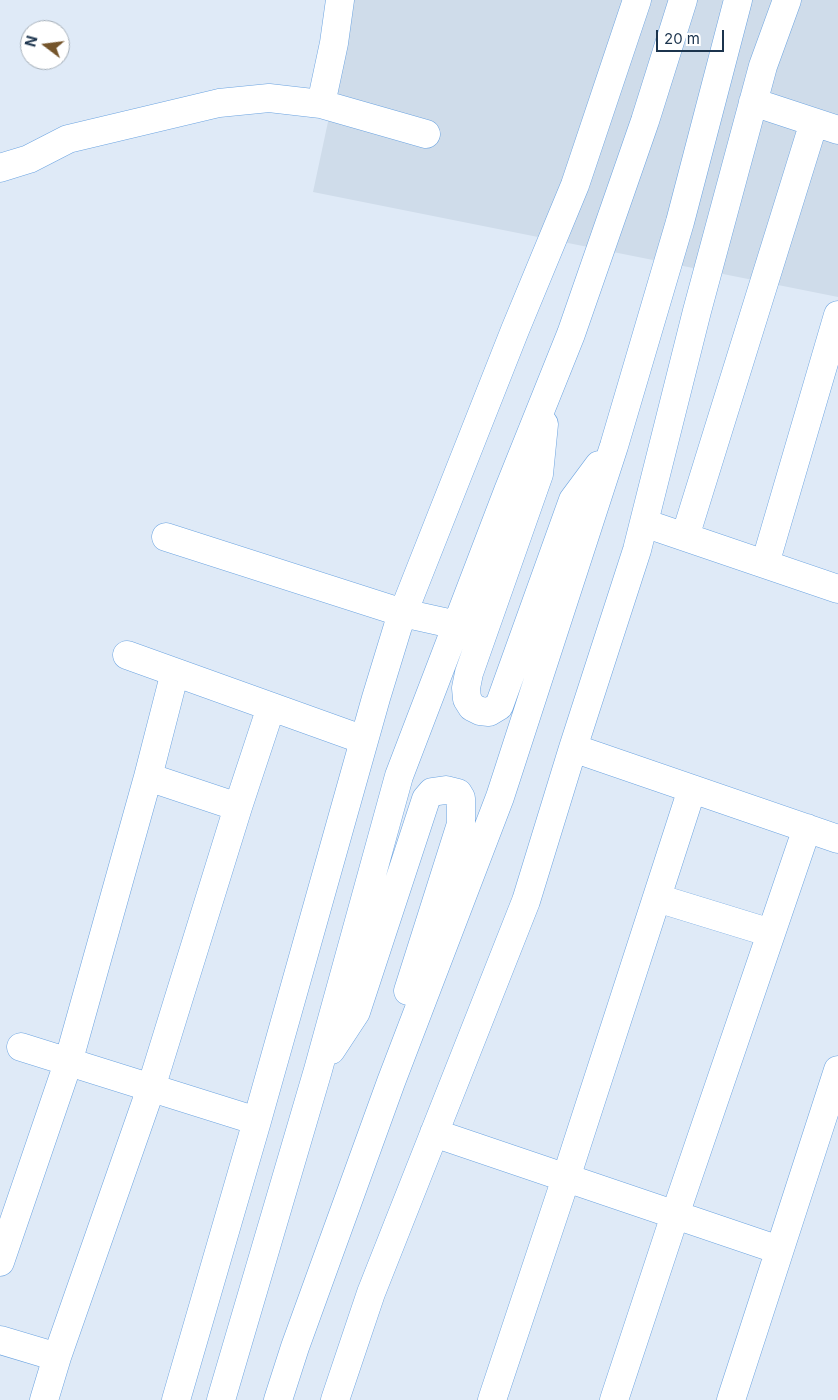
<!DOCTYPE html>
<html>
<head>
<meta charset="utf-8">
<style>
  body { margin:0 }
  #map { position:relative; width:838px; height:1400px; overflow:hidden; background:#dfeaf7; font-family:Inter,sans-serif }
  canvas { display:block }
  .north { position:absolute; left:20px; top:20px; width:50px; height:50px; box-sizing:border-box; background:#fff; border:1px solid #a4aeb8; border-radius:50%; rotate:285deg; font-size:14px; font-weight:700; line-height:20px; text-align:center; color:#1c344d }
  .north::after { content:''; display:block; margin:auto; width:18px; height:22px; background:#75552b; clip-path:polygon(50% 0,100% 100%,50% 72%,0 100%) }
  .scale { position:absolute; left:656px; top:30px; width:68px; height:22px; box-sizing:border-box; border:2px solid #1c344d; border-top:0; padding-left:6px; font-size:15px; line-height:18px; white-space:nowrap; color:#1c344d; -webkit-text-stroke:4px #fff; paint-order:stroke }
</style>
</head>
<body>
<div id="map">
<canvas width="838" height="1400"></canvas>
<div class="north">N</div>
<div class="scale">20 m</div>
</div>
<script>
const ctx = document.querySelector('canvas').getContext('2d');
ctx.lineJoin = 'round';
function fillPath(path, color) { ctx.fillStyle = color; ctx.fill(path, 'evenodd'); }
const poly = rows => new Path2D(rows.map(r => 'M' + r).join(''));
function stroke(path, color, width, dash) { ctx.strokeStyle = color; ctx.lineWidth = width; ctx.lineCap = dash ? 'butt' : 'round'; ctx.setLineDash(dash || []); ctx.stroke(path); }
fillPath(poly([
  [354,0,838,0,838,297,313,192]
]), '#cfdcea');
const minor = poly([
  [753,102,838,130],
  [321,104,334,43,340,0],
  [0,168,29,159,68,139,219,103,269,98,321,104,426,134],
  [544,424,539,474,469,673,466,688,467,699,472,707,480,711,489,712,499,706,573,500,599,465],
  [644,523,838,589],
  [166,537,403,613,457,625],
  [685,537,814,122],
  [765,564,838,315],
  [127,655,364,740],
  [573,748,838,839],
  [148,777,238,807],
  [657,898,771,933],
  [21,1047,257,1121],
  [331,1050,356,1012,426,799,432,792,446,790,458,793,461,798,461,824,408,991],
  [434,1133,779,1250],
  [0,1262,68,1063,148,777,175,672],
  [0,1340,57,1357],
  [44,1400,57,1357,151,1088,238,807,271,707],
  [176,1400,257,1121,376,698,398,626,515,330,575,185,637,0],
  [221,1400,318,1070,399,776,508,491,571,334,645,121,683,0],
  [278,1400,295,1347,391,1082,500,797,614,446,680,222,738,0],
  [335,1400,371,1293,526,901,573,748,637,550,697,311,763,66,787,0],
  [492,1400,566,1178,692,789],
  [614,1400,675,1215,807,828],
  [731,1400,838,1070]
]);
stroke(minor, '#6ca4e1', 29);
stroke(minor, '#fff', 28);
</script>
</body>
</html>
